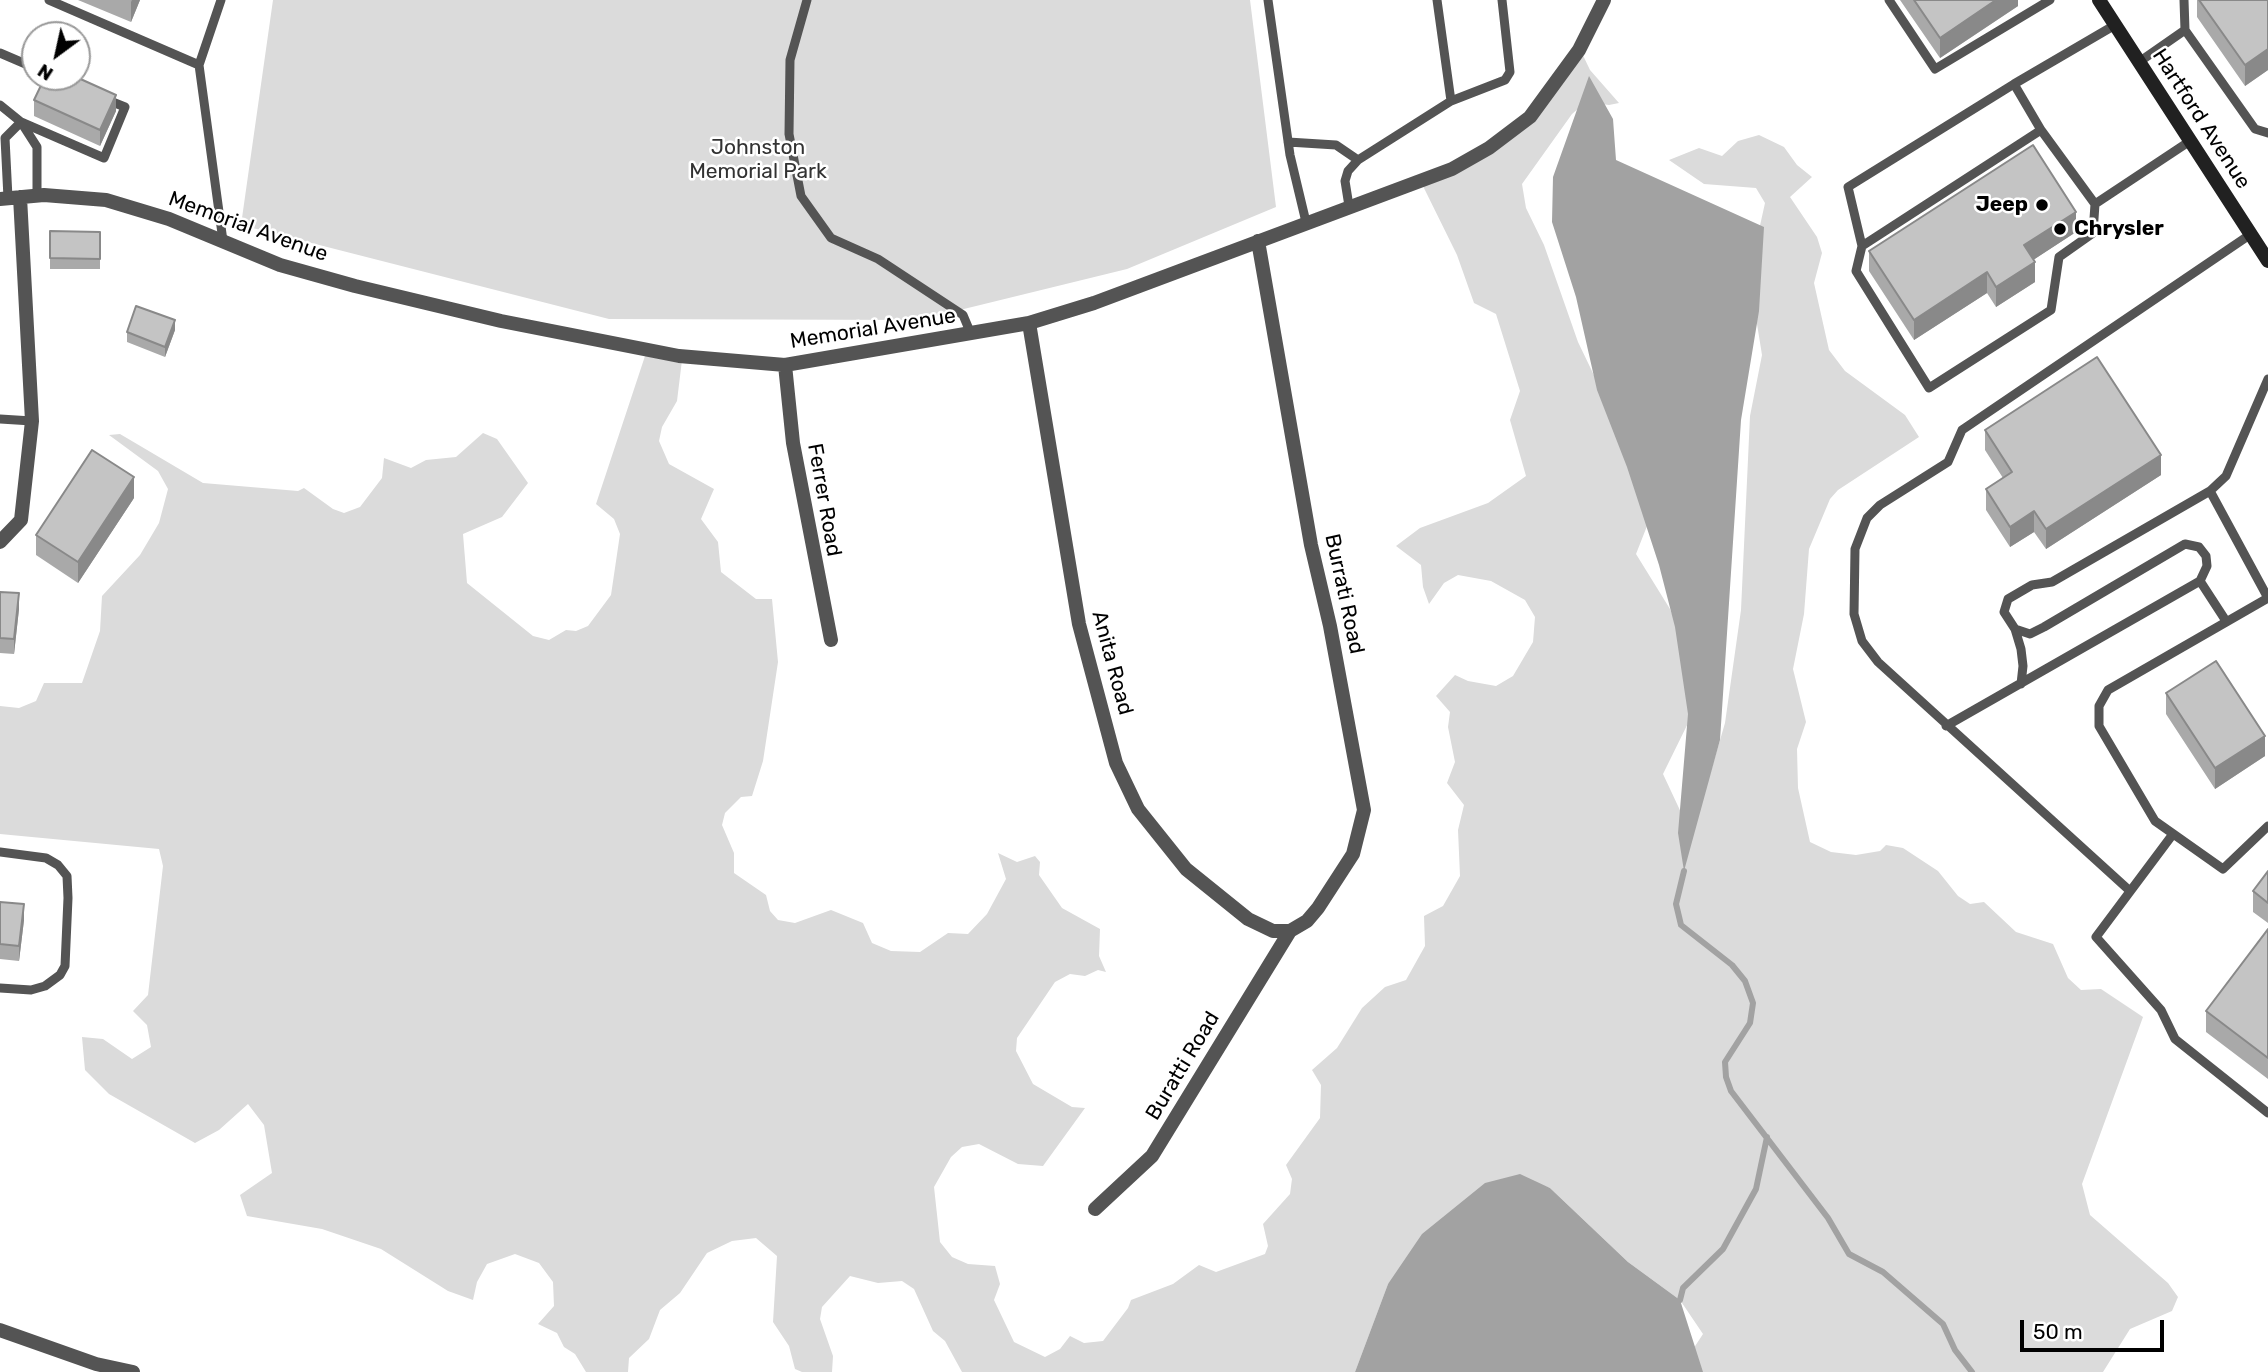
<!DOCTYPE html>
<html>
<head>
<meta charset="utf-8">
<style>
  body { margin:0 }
  #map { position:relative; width:2268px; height:1372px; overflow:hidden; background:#fff; font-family:Rubik,sans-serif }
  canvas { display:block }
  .north { position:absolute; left:21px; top:21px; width:70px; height:70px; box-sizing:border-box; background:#fff; border:2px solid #999; border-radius:50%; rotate:213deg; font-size:19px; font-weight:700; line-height:28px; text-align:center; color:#000 }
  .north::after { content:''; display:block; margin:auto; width:24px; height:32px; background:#000; clip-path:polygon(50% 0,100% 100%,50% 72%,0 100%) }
  .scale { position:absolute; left:2020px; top:1320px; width:144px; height:32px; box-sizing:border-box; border:4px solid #000; border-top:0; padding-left:9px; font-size:21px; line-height:24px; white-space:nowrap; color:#000; -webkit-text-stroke:5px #fff; paint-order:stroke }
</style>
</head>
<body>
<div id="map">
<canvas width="2268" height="1372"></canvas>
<div class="north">N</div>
<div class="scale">50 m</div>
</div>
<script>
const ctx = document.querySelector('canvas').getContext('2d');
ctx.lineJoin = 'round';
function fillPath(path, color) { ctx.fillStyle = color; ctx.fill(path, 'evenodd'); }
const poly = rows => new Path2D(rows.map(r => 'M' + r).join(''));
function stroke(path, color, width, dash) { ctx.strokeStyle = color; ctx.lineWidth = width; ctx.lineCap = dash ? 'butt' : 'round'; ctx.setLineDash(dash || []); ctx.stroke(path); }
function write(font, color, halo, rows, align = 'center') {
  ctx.font = font + ' Rubik,sans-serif'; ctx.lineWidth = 5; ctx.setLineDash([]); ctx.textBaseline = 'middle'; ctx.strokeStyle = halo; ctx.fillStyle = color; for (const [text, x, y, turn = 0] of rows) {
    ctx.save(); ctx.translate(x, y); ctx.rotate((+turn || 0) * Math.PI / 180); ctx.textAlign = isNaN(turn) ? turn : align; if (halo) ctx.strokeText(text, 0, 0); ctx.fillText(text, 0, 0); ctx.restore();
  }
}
fillPath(poly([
  [273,0,1250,0,1276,207,1127,269,919,320,609,319,241,225],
  [1579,47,1590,70,1619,103,1609,105,1586,102,1572,114,1522,184,1526,208,1544,245,1578,342,1640,471,1649,521,1636,554,1670,609,1693,665,1694,711,1663,774,1685,821,1711,771,1725,723,1741,610,1750,416,1762,355,1752,293,1755,248,1765,203,1756,188,1704,184,1669,160,1699,148,1722,156,1738,141,1759,135,1784,147,1797,165,1812,177,1790,197,1817,237,1822,253,1814,283,1829,350,1845,371,1905,415,1919,437,1838,490,1830,499,1809,549,1804,614,1793,669,1806,722,1797,749,1798,788,1810,842,1831,852,1856,855,1880,851,1886,845,1903,848,1938,871,1958,896,1970,904,1984,902,2016,932,2053,944,2068,978,2081,990,2101,989,2143,1017,2082,1184,2090,1215,2168,1283,2178,1297,2172,1311,2130,1329,2103,1372,1678,1372,1703,1334,1680,1300,1628,1262,1550,1188,1539,1184,1388,1284,1355,1372,962,1372,945,1341,933,1331,914,1289,902,1281,878,1283,850,1276,822,1307,820,1319,833,1356,832,1372,802,1372,795,1369,789,1346,773,1322,777,1256,756,1238,732,1241,707,1253,680,1293,660,1310,649,1339,629,1358,628,1372,586,1372,575,1354,564,1347,557,1333,538,1324,554,1306,553,1282,539,1263,515,1254,487,1264,477,1282,473,1300,448,1291,381,1249,322,1229,247,1216,240,1195,272,1173,264,1125,248,1104,219,1130,195,1143,109,1094,85,1070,82,1037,103,1039,132,1059,151,1047,147,1025,133,1011,148,995,163,866,159,849,0,834,0,706,19,708,36,701,44,683,82,683,100,631,102,596,140,555,159,523,168,489,158,471,109,435,120,434,203,483,298,491,304,488,333,509,344,513,360,507,382,478,384,458,411,468,426,460,456,457,483,433,497,439,528,483,502,517,463,534,467,583,533,636,549,640,566,630,576,631,588,626,611,595,620,534,614,519,596,504,646,353,682,360,677,401,662,427,659,441,669,464,714,489,701,519,718,542,721,572,756,599,772,599,778,662,763,761,752,796,741,797,725,813,722,825,734,853,734,873,766,895,770,911,778,920,795,923,831,910,863,923,872,943,891,951,920,952,948,933,968,934,987,914,1006,879,998,853,1017,862,1035,856,1040,862,1039,875,1062,908,1100,929,1099,956,1106,972,1098,970,1085,976,1070,974,1055,982,1017,1038,1016,1051,1033,1084,1072,1107,1085,1108,1043,1166,1018,1164,979,1144,962,1147,951,1157,934,1187,940,1242,952,1257,968,1264,995,1266,1000,1284,994,1300,1014,1342,1045,1357,1060,1349,1070,1336,1084,1343,1103,1341,1128,1308,1131,1300,1173,1284,1199,1265,1216,1272,1265,1254,1268,1246,1263,1224,1290,1194,1292,1179,1286,1165,1320,1118,1321,1085,1312,1070,1337,1048,1362,1008,1385,987,1406,980,1425,946,1424,916,1443,906,1460,876,1458,830,1464,805,1447,783,1455,762,1448,727,1450,712,1436,696,1455,675,1468,681,1496,686,1513,676,1533,642,1535,617,1525,600,1491,581,1458,575,1444,583,1429,604,1423,587,1421,565,1396,546,1420,528,1488,503,1526,476,1510,420,1520,391,1496,314,1474,303,1457,255,1421,182,1522,121]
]), '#dbdbdb');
fillPath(poly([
  [1589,76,1613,119,1616,160,1764,227,1759,311,1741,420,1720,740,1684,871,1678,833,1688,714,1675,627,1659,565,1627,467,1597,390,1576,297,1552,222,1553,177],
  [1520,1174,1550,1188,1628,1262,1680,1300,1703,1372,1355,1372,1388,1284,1422,1234,1485,1183]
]), '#a2a2a2');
stroke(poly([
  [1684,871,1676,904,1681,925,1732,965,1745,981,1753,1003,1750,1023,1725,1062,1726,1077,1731,1091,1828,1218,1849,1254,1883,1272,1943,1324,1955,1350,1972,1372],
  [1680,1300,1683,1288,1723,1249,1756,1189,1767,1137]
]), '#a2a2a2', 6);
stroke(poly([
  [49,0,199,65],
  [221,0,199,65,223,241],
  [807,0,790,60,789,134,801,196,831,238,878,259,963,315,971,334],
  [1268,0,1290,155,1306,222],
  [1437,0,1451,101],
  [1889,0,1935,69,2050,0],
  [2185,30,2255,129,2268,133],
  [0,53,35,68],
  [2139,62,2185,30,2184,0],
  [2014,84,2041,130,1862,246,1848,187,2014,84,2115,25],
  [0,105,21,122,104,158,125,107,105,99],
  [2041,130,2095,204,2190,141],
  [1288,142,1336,145,1358,160],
  [8,198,5,138,21,122,37,147,37,195],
  [1349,206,1345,181,1348,171,1358,160,1451,101,1505,80,1510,72,1502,0],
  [1862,246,1856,271,1929,388,2051,310,2059,257,2093,233,2095,204],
  [0,419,32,421],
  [2210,491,2268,598],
  [2200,581,2226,621],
  [2268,598,2108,690,2099,706,2099,726,2155,821,2223,869,2268,826],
  [2021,684,2023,666,2021,649,2015,629,2004,612,2008,599,2032,585,2052,582,2210,491,2226,476,2268,379],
  [1946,726,2200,581,2207,566,2206,556,2199,547,2185,544,2044,627,2030,634,2015,629],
  [2173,834,2096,937,2161,1010,2175,1039,2268,1113],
  [0,852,46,858,58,865,67,876,68,898,65,966,60,975,45,986,31,990,0,988],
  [2130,891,1878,662,1862,641,1854,614,1855,549,1867,518,1880,505,1948,462,1962,430,2251,234]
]), '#545454', 9);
stroke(poly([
  [0,199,44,195,106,200,169,219,280,265,355,286,501,321,679,356,785,365,1029,323,1094,303,1452,169,1489,148,1530,117,1579,50,1604,0],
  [1029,323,1079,624,1116,763,1138,809,1186,869,1248,919,1273,931,1290,931,1307,921,1318,908,1353,854,1364,810,1330,626,1311,545,1258,241],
  [785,365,793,443,831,640],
  [0,542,21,520,32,421,20,197],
  [1095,1209,1152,1156,1290,931],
  [0,1330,96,1364,133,1372]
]), '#545454', 14);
stroke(poly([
  [2099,0,2268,261]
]), '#212121', 14);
fillPath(poly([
  [78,0,140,0,131,22],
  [1900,0,2018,0,2018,6,1940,58],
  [2197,0,2268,0,2268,70,2245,86,2197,17],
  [34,100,116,111,100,146,34,116],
  [50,231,100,232,100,269,50,269],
  [2076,232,2033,260,2035,282,1996,307,1987,293,1914,340,1869,271,1869,251],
  [175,330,165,357,127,342,127,332],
  [1985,430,2161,475,2046,549,2034,532,2010,547,1986,510,1986,489,2003,478,1985,450],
  [134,498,78,583,36,555,36,535],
  [0,592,19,609,14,654,0,653],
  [2166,693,2265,756,2215,789,2166,714],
  [2268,871,2268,923,2253,912,2253,891],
  [0,902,24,920,19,961,0,959],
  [2268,929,2268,1079,2206,1032,2206,1011]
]), '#a9a9a9');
fillPath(poly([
  [132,0,140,0,131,22,131,2],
  [1996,0,2018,0,2018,6,1940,58,1940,38],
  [2268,49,2268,70,2245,86,2245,65],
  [116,95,116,111,100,146,100,130],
  [2076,212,2076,232,2024,266,2024,245],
  [2035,262,2035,282,1996,307,1996,287],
  [1987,272,1987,293,1914,340,1914,320],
  [175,320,175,330,165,357,165,347],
  [2161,455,2161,475,2046,549,2046,529],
  [134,477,134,498,78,583,78,562],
  [2034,511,2034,532,2010,547,2010,527],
  [19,593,19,609,14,654,14,639],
  [2265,736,2265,756,2215,789,2215,768],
  [24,904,24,920,19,961,19,946]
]), '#898989');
const building = poly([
  [1914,0,1996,0,1940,38,1914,0],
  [2199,0,2268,0,2268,49,2245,65,2199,0],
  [45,77,76,77,116,95,100,130,34,100,45,77],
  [2033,145,2076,212,2024,245,2035,262,1996,287,1987,272,1914,320,1869,251,2033,145],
  [50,231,100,232,100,259,50,258,50,231],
  [136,306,175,320,165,347,127,332,136,306],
  [2097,357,2161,455,2046,529,2034,511,2010,527,1986,489,2012,472,1985,430,2097,357],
  [92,450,134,477,78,562,36,535,92,450],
  [0,592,19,593,14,639,0,638,0,592],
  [2216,661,2265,736,2215,768,2166,693,2216,661],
  [2268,871,2268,903,2253,891,2268,871],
  [0,902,24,904,19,946,0,944,0,902],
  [2268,929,2268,1058,2206,1011,2268,929]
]);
fillPath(building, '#c4c4c4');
stroke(building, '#898989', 2);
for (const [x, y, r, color] of [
  [2042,205,7,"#000"],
  [2060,229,7,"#000"]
]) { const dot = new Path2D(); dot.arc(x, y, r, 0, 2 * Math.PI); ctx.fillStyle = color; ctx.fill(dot); stroke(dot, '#fff', 2.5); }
write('21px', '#000', '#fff', [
  ["Hartford Avenue",2201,119,57],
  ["Memorial Avenue",248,227,20],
  ["Memorial Avenue",873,329,-9],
  ["Ferrer Road",824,500,80],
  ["Burrati Road",1344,594,78],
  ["Anita Road",1112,663,75],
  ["Buratti Road",1183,1066,-59]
]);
write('21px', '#323232', '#fff', [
  ["Johnston",758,148],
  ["Memorial Park",758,172]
]);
write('bold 21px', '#000', '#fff', [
  ["Jeep",2028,205],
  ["Chrysler",2074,229,"left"]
], 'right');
</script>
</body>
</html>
